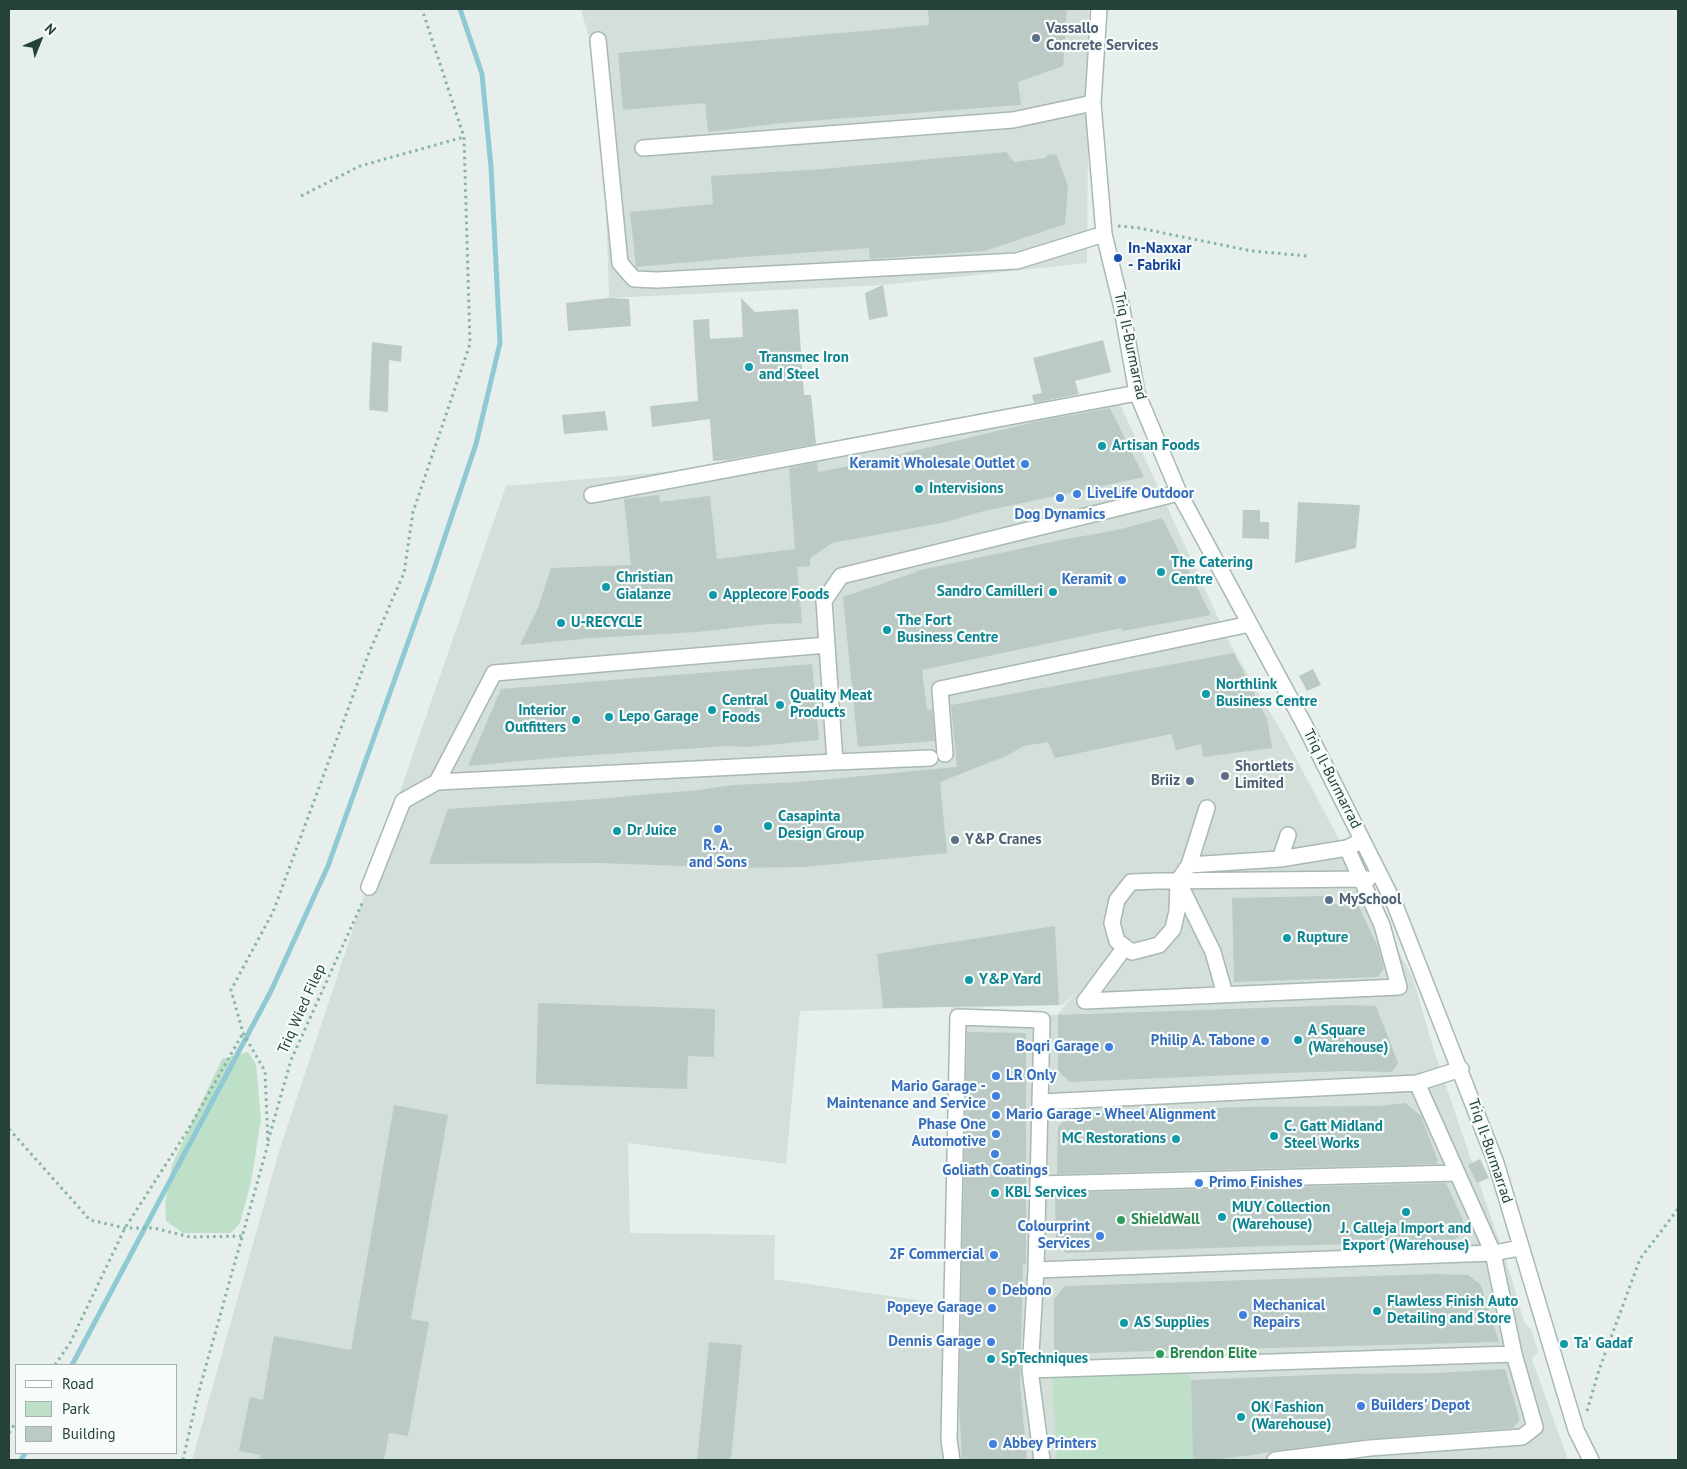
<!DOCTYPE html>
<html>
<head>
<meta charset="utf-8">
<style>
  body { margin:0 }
  #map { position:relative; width:1687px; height:1469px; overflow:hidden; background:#e6efeb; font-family:"PT Sans",sans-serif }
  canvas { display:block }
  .frame { position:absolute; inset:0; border:10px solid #24423a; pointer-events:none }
  .legend { position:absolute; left:15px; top:1364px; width:162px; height:90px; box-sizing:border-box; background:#f7fbf9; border:1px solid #a3b1ad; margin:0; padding:6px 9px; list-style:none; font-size:15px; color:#24423a }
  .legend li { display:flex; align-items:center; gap:10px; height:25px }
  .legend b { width:25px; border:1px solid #a3b1ad }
  .north { position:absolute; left:15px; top:15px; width:50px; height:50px; -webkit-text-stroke:4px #f7fbf9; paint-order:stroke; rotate:44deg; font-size:14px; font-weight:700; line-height:20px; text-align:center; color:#24423a }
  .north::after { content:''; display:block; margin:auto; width:18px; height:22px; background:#24423a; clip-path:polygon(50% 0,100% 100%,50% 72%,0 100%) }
</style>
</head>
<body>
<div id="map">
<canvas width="1687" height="1469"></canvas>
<div class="frame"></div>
<ul class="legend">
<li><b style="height:6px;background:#fff"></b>Road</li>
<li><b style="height:14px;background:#bfe0c8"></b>Park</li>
<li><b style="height:14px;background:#bbcac4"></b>Building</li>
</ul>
<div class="north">N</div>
</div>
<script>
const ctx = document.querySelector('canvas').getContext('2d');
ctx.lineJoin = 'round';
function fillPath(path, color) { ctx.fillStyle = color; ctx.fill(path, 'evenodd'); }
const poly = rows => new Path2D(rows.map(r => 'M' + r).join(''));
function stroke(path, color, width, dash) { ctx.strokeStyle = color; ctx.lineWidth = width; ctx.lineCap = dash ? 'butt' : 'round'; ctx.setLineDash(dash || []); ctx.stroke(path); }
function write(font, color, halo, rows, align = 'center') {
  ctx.font = font + ' "PT Sans",sans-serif'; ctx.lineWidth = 4.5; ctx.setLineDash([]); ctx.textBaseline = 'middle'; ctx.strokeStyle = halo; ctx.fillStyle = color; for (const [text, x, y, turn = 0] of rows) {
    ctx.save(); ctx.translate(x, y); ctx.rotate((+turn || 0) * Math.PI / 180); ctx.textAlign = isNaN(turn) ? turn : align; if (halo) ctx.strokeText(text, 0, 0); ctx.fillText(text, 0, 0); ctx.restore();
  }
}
fillPath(poly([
  [581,9,1089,9,1087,263,883,285,609,298,604,139,594,57],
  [1114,391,1231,646,1284,736,1413,978,1435,1054,1511,1276,1524,1322,1532,1331,1538,1352,1532,1359,1568,1460,192,1460,280,1148,373,869,506,486,709,468],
  [1075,993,1057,1015,952,1008,1062,1005],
  [951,1007,944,1304,774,1279,775,1235,630,1233,628,1143,786,1164,800,1011]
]), '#d4dfda');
fillPath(poly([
  [248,1052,256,1064,261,1119,251,1182,240,1223,231,1233,183,1233,166,1221,165,1204,172,1165,222,1059],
  [1188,1371,1191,1380,1193,1460,1057,1460,1052,1377]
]), '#bfe0c8');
stroke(poly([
  [72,1365,271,991,328,866,431,578,476,444,500,343,491,167,482,74,460,9],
  [21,1460,25,1453]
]), '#8ec9d4', 5);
fillPath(poly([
  [928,9,1067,9,1063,66,1018,82,1021,105,993,107,782,123,708,132,705,103,623,110,618,53,929,25],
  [1006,152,1014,162,1046,158,1047,155,1056,154,1068,186,1065,224,985,251,870,259,869,248,745,257,636,267,630,212,713,204,711,176,823,169],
  [883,285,888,316,869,320,865,293],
  [609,298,629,299,631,326,568,331,566,303],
  [741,298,755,312,798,309,804,395,811,395,816,444,728,460,713,461,710,419,652,427,650,406,698,401,693,320,709,319,710,339,743,337],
  [1103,340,1111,372,1075,381,1079,394,1034,403,1032,395,1042,393,1033,358],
  [372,342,402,346,401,362,389,360,388,412,369,410],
  [1110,408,1144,477,980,512,946,522,832,543,810,558,810,566,797,567,802,623,768,624,697,632,592,638,520,645,538,608,551,568,631,565,624,499,659,495,660,502,710,496,717,559,795,549,789,468,817,462,818,472,855,465,1039,421],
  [605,411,608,430,564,434,562,415],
  [1298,502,1360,505,1356,548,1295,563],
  [1243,510,1260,510,1260,522,1269,522,1269,539,1242,538],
  [1162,518,1211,615,1122,631,1121,628,922,670,927,710,932,709,935,741,858,747,843,597,916,572,916,571,1061,540,1117,530],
  [1234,653,1267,719,1272,748,1203,757,1201,744,1176,750,1171,734,1055,758,1048,742,1024,746,1006,756,940,782,947,853,805,867,736,868,600,863,429,864,448,809,597,799,698,790,733,785,798,782,957,767,951,705],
  [812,664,819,740,749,747,729,746,563,757,468,766,501,689],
  [1313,669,1321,685,1307,691,1299,676],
  [1326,896,1326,904,1358,905,1378,947,1384,968,1378,977,1234,982,1232,898],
  [1055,926,1059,1005,883,1008,877,954],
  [538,1003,715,1009,714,1057,688,1056,687,1089,536,1084],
  [1345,1005,1376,1006,1398,1063,1392,1072,1346,1071,1257,1074,1070,1082,1058,1071,1058,1015],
  [967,1032,1026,1033,1026,1264,1023,1264,1020,1384,1027,1460,962,1460,959,1405],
  [1405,1103,1421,1116,1438,1161,1436,1161,1437,1164,1057,1174,1058,1127,1069,1114,1241,1107,1380,1106],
  [394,1105,448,1115,411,1319,429,1322,408,1436,389,1433,384,1460,259,1460,260,1455,239,1451,250,1397,263,1400,274,1336,351,1350],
  [1480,1159,1489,1178,1477,1183,1468,1165],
  [1446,1183,1463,1220,1462,1232,1456,1239,1448,1242,1269,1246,1066,1253,1056,1243,1055,1193],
  [1434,1274,1468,1275,1481,1285,1499,1342,1117,1352,1054,1355,1054,1299,1065,1286],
  [709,1342,742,1345,731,1460,697,1460],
  [1505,1369,1519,1417,1519,1421,1513,1428,1369,1439,1274,1451,1253,1455,1212,1460,1193,1460,1191,1380,1338,1374,1439,1373]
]), '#bbcac4');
const minor = poly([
  [1099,9,1093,103,1104,234,1121,304,1137,393,1179,493,1303,722,1395,905,1496,1163,1576,1430,1591,1460],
  [598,40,620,263,634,279,657,280,1017,261,1104,234],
  [643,148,1013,120,1093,103],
  [592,495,1137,393],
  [945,754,940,689,1250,624],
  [930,758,835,762,824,601,841,576,1179,493],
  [437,782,494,673,827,645],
  [1207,808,1189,865,1178,881,1213,952,1225,994],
  [1280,859,1288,835],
  [1189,865,1280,859,1347,848,1355,844],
  [1178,881,1177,911,1173,929,1159,945,1132,952,1117,941,1112,923,1117,900,1131,882,1158,881,1368,879],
  [369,887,403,801,437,782,835,762],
  [1085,1001,1399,987,1382,925,1347,848],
  [1085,1001,1125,947],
  [1042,1102,1417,1083,1461,1069],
  [1038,1184,1456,1173],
  [1036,1270,1493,1253,1520,1248],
  [1030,1370,1514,1354],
  [952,1460,949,1440,958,1017,1042,1020,1036,1270,1030,1370,1042,1460],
  [1275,1460,1370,1448,1522,1437,1535,1427,1514,1354,1493,1253,1417,1083]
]);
stroke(minor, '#a8b8b2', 18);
stroke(poly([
  [301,196,360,166,464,137],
  [1118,226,1139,228,1252,251,1307,256],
  [9,1129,90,1220,125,1228,154,1228,190,1237,242,1236],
  [268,1141,291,1060,363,901],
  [55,1365,70,1343,125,1228,188,1130,243,1033],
  [1587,1411,1599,1370,1640,1259,1678,1209],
  [9,1433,16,1422],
  [183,1460,197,1398,268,1144,265,1071,243,1033,231,990,273,912,368,655,404,573,413,512,470,344,464,137,422,9]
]), '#86b3a5', 3, [2.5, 4]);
stroke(minor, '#fff', 15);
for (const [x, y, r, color] of [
  [1036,38,5,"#5c6f8a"],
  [1118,258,5,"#1a4fb4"],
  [749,367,5,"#0f9aa8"],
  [1102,446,5,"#0f9aa8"],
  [1025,464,5,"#3f7fe0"],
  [919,489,5,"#0f9aa8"],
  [1077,494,5,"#3f7fe0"],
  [1060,498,5,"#3f7fe0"],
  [1161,572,5,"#0f9aa8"],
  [1122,580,5,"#3f7fe0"],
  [606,587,5,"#0f9aa8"],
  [1053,592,5,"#0f9aa8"],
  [713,595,5,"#0f9aa8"],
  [561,623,5,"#0f9aa8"],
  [887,630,5,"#0f9aa8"],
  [1206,694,5,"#0f9aa8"],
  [780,705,5,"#0f9aa8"],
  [712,710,5,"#0f9aa8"],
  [609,717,5,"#0f9aa8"],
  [576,720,5,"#0f9aa8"],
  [1225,776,5,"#5c6f8a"],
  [1190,781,5,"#5c6f8a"],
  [768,826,5,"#0f9aa8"],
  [718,829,5,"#3f7fe0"],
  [617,831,5,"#0f9aa8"],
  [955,840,5,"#5c6f8a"],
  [1329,900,5,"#5c6f8a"],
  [1287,938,5,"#0f9aa8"],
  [969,980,5,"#0f9aa8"],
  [1298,1040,5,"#0f9aa8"],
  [1265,1041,5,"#3f7fe0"],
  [1109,1047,5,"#3f7fe0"],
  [996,1076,5,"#3f7fe0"],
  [996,1096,5,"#3f7fe0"],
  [996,1115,5,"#3f7fe0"],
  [996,1134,5,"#3f7fe0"],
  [1274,1136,5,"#0f9aa8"],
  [1176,1139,5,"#0f9aa8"],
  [995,1154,5,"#3f7fe0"],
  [1199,1183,5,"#3f7fe0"],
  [995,1193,5,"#0f9aa8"],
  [1406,1212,5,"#0f9aa8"],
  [1222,1217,5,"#0f9aa8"],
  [1121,1220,5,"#2e9e5b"],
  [1100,1236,5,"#3f7fe0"],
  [994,1255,5,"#3f7fe0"],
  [992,1291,5,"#3f7fe0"],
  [992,1308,5,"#3f7fe0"],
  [1377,1311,5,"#0f9aa8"],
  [1243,1315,5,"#3f7fe0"],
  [1124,1323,5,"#0f9aa8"],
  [991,1342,5,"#3f7fe0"],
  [1564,1344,5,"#0f9aa8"],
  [1160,1354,5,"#2e9e5b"],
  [991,1359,5,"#0f9aa8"],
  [1361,1406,5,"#3f7fe0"],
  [1241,1417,5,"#0f9aa8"],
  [993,1444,5,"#3f7fe0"]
]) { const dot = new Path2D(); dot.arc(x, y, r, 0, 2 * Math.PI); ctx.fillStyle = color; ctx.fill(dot); stroke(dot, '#f7fbf9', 2); }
write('bold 15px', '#4e5e75', '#f7fbf9', [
  ["Vassallo",1046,29],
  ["Concrete Services",1046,46],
  ["Shortlets",1235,767],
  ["Limited",1235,784],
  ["Briiz",1180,781,"right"],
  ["Y&P Cranes",965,840],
  ["MySchool",1339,900]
], 'left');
write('bold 15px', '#164399', '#f7fbf9', [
  ["In-Naxxar",1128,249],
  ["- Fabriki",1128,266]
], 'left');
write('15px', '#24423a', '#f7fbf9', [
  ["Triq Il-Burmarrad",1130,346,78],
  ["Triq Il-Burmarrad",1332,779,63],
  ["Triq Wied Filep",302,1009,-66],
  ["Triq Il-Burmarrad",1490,1151,71]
]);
write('bold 15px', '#0d838f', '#f7fbf9', [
  ["Transmec Iron",759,358],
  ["and Steel",759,375],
  ["Artisan Foods",1112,446],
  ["Intervisions",929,489],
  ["The Catering",1171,563],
  ["Centre",1171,580],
  ["Christian",616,578],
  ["Gialanze",616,595],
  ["Sandro Camilleri",1043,592,"right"],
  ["Applecore Foods",723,595],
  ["The Fort",897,621],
  ["Business Centre",897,638],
  ["U-RECYCLE",571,623],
  ["Northlink",1216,685],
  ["Business Centre",1216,702],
  ["Quality Meat",790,696],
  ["Products",790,713],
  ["Central",722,701],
  ["Foods",722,718],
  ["Interior",566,711,"right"],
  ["Outfitters",566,728,"right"],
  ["Lepo Garage",619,717],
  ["Casapinta",778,817],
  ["Design Group",778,834],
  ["Dr Juice",627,831],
  ["Rupture",1297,938],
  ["Y&P Yard",979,980],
  ["A Square",1308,1031],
  ["(Warehouse)",1308,1048],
  ["C. Gatt Midland",1284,1127],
  ["Steel Works",1284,1144],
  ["MC Restorations",1166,1139,"right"],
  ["KBL Services",1005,1193],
  ["MUY Collection",1232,1208],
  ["(Warehouse)",1232,1225],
  ["J. Calleja Import and",1406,1229,"center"],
  ["Export (Warehouse)",1406,1246,"center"],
  ["Flawless Finish Auto",1387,1302],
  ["Detailing and Store",1387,1319],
  ["AS Supplies",1134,1323],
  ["Ta' Gadaf",1574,1344],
  ["SpTechniques",1001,1359],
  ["OK Fashion",1251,1408],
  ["(Warehouse)",1251,1425]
], 'left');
write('bold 15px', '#366cbe', '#f7fbf9', [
  ["Keramit Wholesale Outlet",1015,464],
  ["LiveLife Outdoor",1087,494,"left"],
  ["Dog Dynamics",1060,515,"center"],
  ["Keramit",1112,580],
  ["R. A.",718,846,"center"],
  ["and Sons",718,863,"center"],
  ["Philip A. Tabone",1255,1041],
  ["Boqri Garage",1099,1047],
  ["LR Only",1006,1076,"left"],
  ["Mario Garage -",986,1087],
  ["Maintenance and Service",986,1104],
  ["Mario Garage - Wheel Alignment",1006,1115,"left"],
  ["Phase One",986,1125],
  ["Automotive",986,1142],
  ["Goliath Coatings",995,1171,"center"],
  ["Primo Finishes",1209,1183,"left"],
  ["Colourprint",1090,1227],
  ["Services",1090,1244],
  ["2F Commercial",984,1255],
  ["Debono",1002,1291,"left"],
  ["Mechanical",1253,1306,"left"],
  ["Repairs",1253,1323,"left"],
  ["Popeye Garage",982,1308],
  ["Dennis Garage",981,1342],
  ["Builders' Depot",1371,1406,"left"],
  ["Abbey Printers",1003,1444,"left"]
], 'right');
write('bold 15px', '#27864d', '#f7fbf9', [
  ["ShieldWall",1131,1220],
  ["Brendon Elite",1170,1354]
], 'left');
</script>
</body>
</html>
